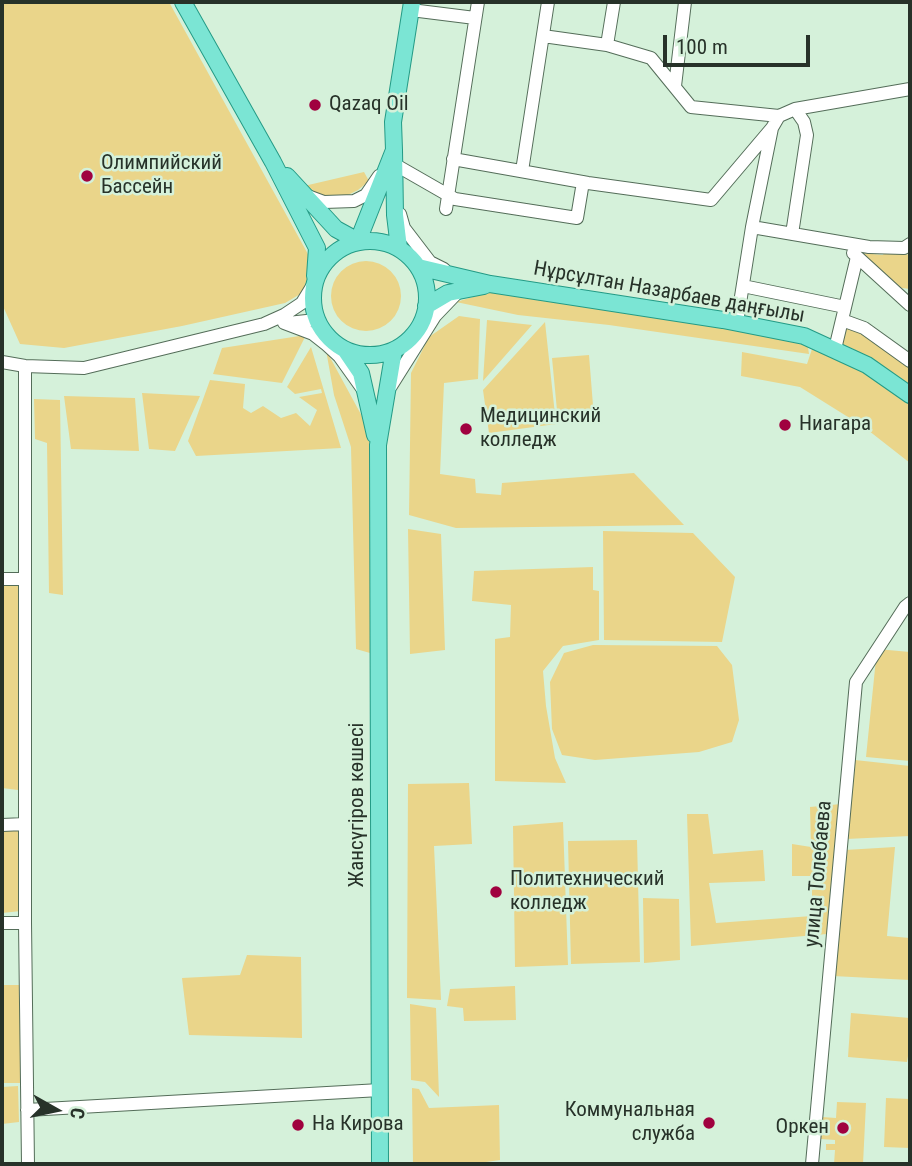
<!DOCTYPE html>
<html>
<head>
<meta charset="utf-8">
<style>
  body { margin:0 }
  #map { position:relative; width:912px; height:1166px; overflow:hidden; background:#d5f1da; font-family:"Roboto Condensed",sans-serif }
  canvas { display:block }
  .frame { position:absolute; inset:0; border:4px solid #273229; pointer-events:none }
  .north { position:absolute; left:21px; top:1075px; width:70px; height:70px; -webkit-text-stroke:5px #d5f1da; paint-order:stroke; rotate:99deg; font-size:19px; font-weight:700; line-height:28px; text-align:center; color:#273229 }
  .north::after { content:''; display:block; margin:auto; width:24px; height:32px; background:#273229; clip-path:polygon(50% 0,100% 100%,50% 72%,0 100%) }
  .scale { position:absolute; left:663px; top:35px; width:147px; height:32px; box-sizing:border-box; border:4px solid #273229; border-top:0; padding-left:9px; font-size:21px; line-height:24px; white-space:nowrap; color:#273229; -webkit-text-stroke:5px #d5f1da; paint-order:stroke }
</style>
</head>
<body>
<div id="map">
<canvas width="912" height="1166"></canvas>
<div class="frame"></div>
<div class="north">С</div>
<div class="scale">100 m</div>
</div>
<script>
const ctx = document.querySelector('canvas').getContext('2d');
ctx.lineJoin = 'round';
function fillPath(path, color) { ctx.fillStyle = color; ctx.fill(path, 'evenodd'); }
const poly = rows => new Path2D(rows.map(r => 'M' + r).join(''));
function stroke(path, color, width, dash) { ctx.strokeStyle = color; ctx.lineWidth = width; ctx.lineCap = dash ? 'butt' : 'round'; ctx.setLineDash(dash || []); ctx.stroke(path); }
function write(font, color, halo, rows, align = 'center') {
  ctx.font = font + ' "Roboto Condensed",sans-serif'; ctx.lineWidth = 5; ctx.setLineDash([]); ctx.textBaseline = 'middle'; ctx.strokeStyle = halo; ctx.fillStyle = color; for (const [text, x, y, turn = 0] of rows) {
    ctx.save(); ctx.translate(x, y); ctx.rotate((+turn || 0) * Math.PI / 180); ctx.textAlign = isNaN(turn) ? turn : align; if (halo) ctx.strokeText(text, 0, 0); ctx.fillText(text, 0, 0); ctx.restore();
  }
}
fillPath(poly([
  [2,2,169,2,309,256,309,280,302,293,285,303,182,326,64,348,20,344,2,304],
  [364,172,369,181,358,190,344,197,311,196,304,186],
  [885,250,910,255,910,289,902,288,860,261,851,252,883,255],
  '331 296a35 35 0 1 1 70 0a35 35 0 1 1-70 0Z',
  [496,290,807,341,809,354,609,325,518,315,456,302],
  [459,316,480,319,478,379,444,383,440,474,475,479,476,493,501,495,502,483,634,473,684,525,456,528,409,515,411,373,429,337],
  [487,320,532,325,483,381],
  [545,322,556,424,489,433,483,390],
  [845,324,862,330,910,369,910,390,838,347],
  [306,335,282,383,213,374,222,348],
  [814,343,867,369,910,403,910,463,864,427,800,387,741,376,742,352,807,364],
  [311,347,341,448,196,456,188,441,210,380,245,384,243,408,251,413,263,406,281,418,296,413,310,426,317,410,299,397,322,393,321,389,295,394,287,387],
  [326,350,370,431,370,653,356,649,351,447,334,395],
  [589,355,594,418,558,421,552,358],
  [142,393,200,396,175,451,149,449],
  [64,396,135,398,139,451,71,449],
  [34,399,60,400,63,595,49,593,47,443,35,439],
  [408,529,441,534,445,650,410,654],
  [603,531,693,533,735,577,722,642,604,640],
  [593,567,593,590,599,591,599,640,563,646,543,671,546,706,555,758,566,783,495,781,495,639,510,637,511,605,472,601,474,571],
  [19,574,18,790,2,788,2,576],
  [593,645,717,646,732,665,739,720,732,742,699,752,595,760,562,755,552,729,550,682,564,653],
  [877,649,910,652,910,761,866,757],
  [855,760,910,766,910,836,846,839],
  [469,783,472,844,434,846,441,1000,407,998,408,784],
  [841,804,827,934,691,946,687,814,708,814,713,854,763,850,765,881,709,883,716,923,812,916,812,876,792,876,792,844,811,847,810,807],
  [563,822,568,965,515,967,513,826],
  [20,827,21,911,2,913,2,829],
  [637,840,640,962,571,964,568,841],
  [895,847,887,936,910,938,910,980,833,976,845,850],
  [643,898,679,899,680,960,644,963],
  [247,955,301,957,302,1038,189,1035,182,978,240,975],
  [2,985,20,985,20,1083,2,1083],
  [515,986,516,1020,464,1021,463,1008,447,1006,450,989],
  [410,1004,436,1008,439,1097,425,1082,411,1080],
  [851,1013,910,1018,910,1067,908,1067,909,1050,907,1062,848,1057],
  [18,1086,19,1122,2,1124,2,1087],
  [412,1088,419,1089,429,1108,499,1105,500,1160,472,1164,413,1164],
  [886,1098,910,1099,910,1148,884,1147],
  [837,1102,866,1103,863,1164,834,1164,835,1150,826,1150,826,1144,835,1144,835,1140,821,1139,822,1117,836,1118]
]), '#ead58a');
const minor = poly([
  [411,10,475,18],
  [543,36,607,45,651,58,691,107,779,116],
  [607,45,614,2],
  [675,86,685,2],
  [453,159,588,183,711,200,772,128],
  [394,164,455,199,577,218,583,182],
  [522,171,548,2],
  [308,196,324,202,354,201,366,195,379,176],
  [446,209,478,2],
  [400,214,404,228,430,262,444,269],
  [752,227,869,247,904,248,910,244],
  [792,234,807,135,804,122,795,109],
  [853,253,910,305],
  [743,286,845,307],
  [842,320,864,328,910,361],
  [737,322,752,227,772,128,779,116,795,109,910,89],
  [284,323,313,334,327,345,339,356,364,391],
  [288,323,316,320],
  [835,349,857,257],
  [2,362,25,366,84,368,264,324,284,315,302,303,313,285],
  [25,366,25,923,28,1164],
  [391,386,435,316,457,293],
  [2,579,25,579],
  [2,825,25,824],
  [2,923,25,923],
  [27,1110,380,1090],
  [812,1164,856,682,905,607,910,603]
]);
const major = poly([
  [183,2,273,162,317,248,315,276],
  [394,150,393,122,412,2],
  [287,176,336,229,358,241,394,150,395,215,399,248],
  '313 298a57 57 0 1 1 114 0a57 57 0 1 1-114 0Z',
  [418,267,490,284,723,320,804,336,867,365,910,395],
  [426,306,448,293,484,286],
  [346,351,361,373,375,435],
  [380,1164,378,445,394,350]
]);
stroke(minor, '#546d59', 14);
stroke(major, '#249b86', 18);
stroke(minor, '#fff', 12);
stroke(major, '#7be5d4', 16);
for (const [x, y, r, color] of [
  [315,105,7,"#a0013f"],
  [87,176,7,"#a0013f"],
  [785,425,7,"#a0013f"],
  [466,429,7,"#a0013f"],
  [496,892,7,"#a0013f"],
  [709,1123,7,"#a0013f"],
  [298,1125,7,"#a0013f"],
  [843,1128,7,"#a0013f"]
]) { const dot = new Path2D(); dot.arc(x, y, r, 0, 2 * Math.PI); ctx.fillStyle = color; ctx.fill(dot); stroke(dot, '#d5f1da', 2.5); }
write('21px', '#273229', '#d5f1da', [
  ["Qazaq Oil",329,105],
  ["Олимпийский",101,164],
  ["Бассейн",101,188],
  ["Медицинский",480,417],
  ["колледж",480,441],
  ["Ниагара",799,425],
  ["Политехнический",510,880],
  ["колледж",510,904],
  ["Коммунальная",695,1111,"right"],
  ["служба",695,1135,"right"],
  ["На Кирова",312,1125],
  ["Оркен",829,1128,"right"]
], 'left');
write('21px', '#273229', '#d5f1da', [
  ["Нұрсұлтан Назарбаев даңғылы",669,293,10],
  ["Жансүгіров көшесі",358,805,-90],
  ["улица Толебаева",819,874,-85]
]);
</script>
</body>
</html>
